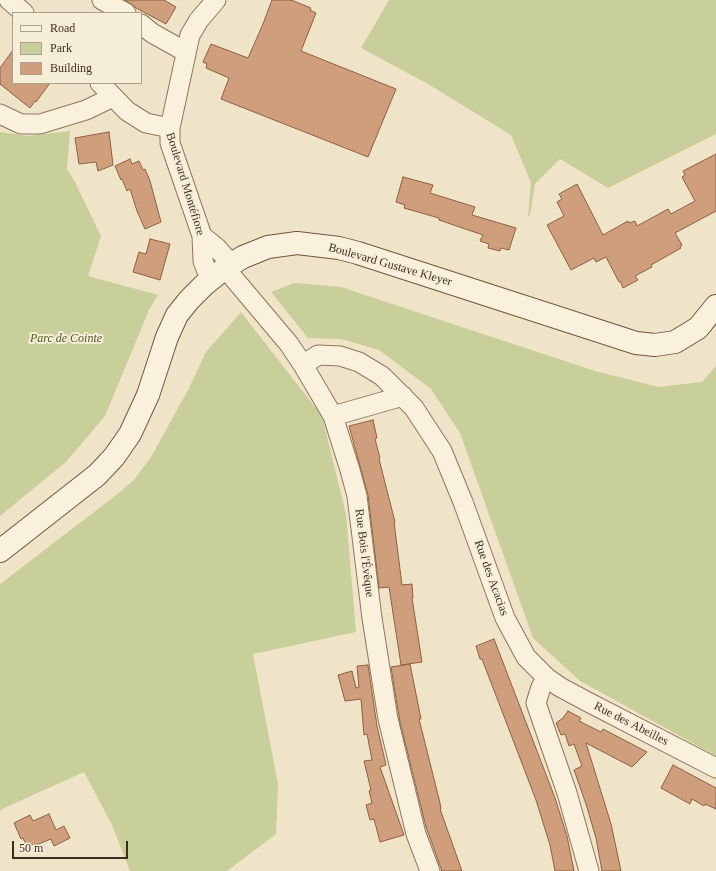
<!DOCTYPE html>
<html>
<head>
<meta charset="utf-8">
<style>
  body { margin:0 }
  #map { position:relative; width:716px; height:871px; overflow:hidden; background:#f0e4c8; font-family:Georgia,serif }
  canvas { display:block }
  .legend { position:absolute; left:12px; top:12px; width:130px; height:72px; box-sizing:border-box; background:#f7eed8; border:1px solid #ada18e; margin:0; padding:5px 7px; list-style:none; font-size:12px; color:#3d2e20 }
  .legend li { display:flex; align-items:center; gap:8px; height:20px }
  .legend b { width:20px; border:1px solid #ada18e }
  .scale { position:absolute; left:12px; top:841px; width:116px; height:18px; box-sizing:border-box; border:2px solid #3d2e20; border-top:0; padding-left:5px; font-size:12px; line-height:14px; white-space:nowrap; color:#3d2e20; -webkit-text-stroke:3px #f7eed8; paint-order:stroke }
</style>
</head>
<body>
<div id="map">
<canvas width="716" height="871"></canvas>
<ul class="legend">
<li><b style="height:5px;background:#faf1dc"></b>Road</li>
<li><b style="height:11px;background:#c9cf9b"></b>Park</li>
<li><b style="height:11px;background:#cf9f7d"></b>Building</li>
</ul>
<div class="scale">50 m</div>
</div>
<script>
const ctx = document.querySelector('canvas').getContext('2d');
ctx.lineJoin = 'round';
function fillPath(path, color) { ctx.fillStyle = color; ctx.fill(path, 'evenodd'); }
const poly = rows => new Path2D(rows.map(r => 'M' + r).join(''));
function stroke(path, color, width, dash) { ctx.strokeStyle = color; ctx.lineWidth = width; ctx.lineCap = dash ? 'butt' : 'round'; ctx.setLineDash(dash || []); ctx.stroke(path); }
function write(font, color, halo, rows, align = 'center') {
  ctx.font = font + ' Georgia,serif'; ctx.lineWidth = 4; ctx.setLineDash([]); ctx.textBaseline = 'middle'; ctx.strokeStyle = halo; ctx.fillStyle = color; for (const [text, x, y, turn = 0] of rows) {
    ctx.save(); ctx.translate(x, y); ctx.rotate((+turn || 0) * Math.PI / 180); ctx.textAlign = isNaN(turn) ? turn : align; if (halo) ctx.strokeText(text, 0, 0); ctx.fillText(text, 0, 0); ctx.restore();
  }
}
fillPath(poly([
  [389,0,716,0,716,134,608,188,560,159,535,184,530,215,528,216,531,183,511,135,428,84,361,48],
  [70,131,67,169,75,182,101,236,88,276,158,295,149,310,105,416,66,462,0,516,0,132,28,136],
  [294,283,341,287,595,371,658,387,702,382,716,366,716,756,580,681,533,638,460,433,431,389,379,350,341,339,308,338,271,292],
  [241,312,322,416,346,514,356,632,253,654,278,784,276,834,227,871,130,871,112,825,84,772,2,809,0,812,0,584,115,496,134,480,151,457,188,390,206,352]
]), '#c9cf9b');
const building = poly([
  [125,0,164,0,176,7,166,24,136,8,125,0],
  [272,0,291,0,311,8,310,10,316,13,301,51,396,89,368,157,221,99,229,78,206,68,207,64,203,62,211,44,248,58,263,24,272,0],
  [13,50,13,83,50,83,36,102,35,101,30,108,0,84,0,68,13,50],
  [109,132,113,165,98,171,96,162,79,164,75,138,109,132],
  [716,154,716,211,675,233,682,245,680,246,681,248,651,265,652,267,635,276,638,280,623,288,620,281,619,282,606,257,596,262,594,258,571,270,547,225,564,216,557,202,562,199,559,194,577,184,603,235,628,221,629,223,635,221,637,226,668,209,671,214,695,201,682,177,685,175,683,171,716,154],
  [130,159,132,164,139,161,143,170,145,169,150,181,161,222,145,229,137,211,130,189,127,191,122,179,121,180,115,166,130,159],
  [403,177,433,185,430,193,475,207,472,215,516,228,509,250,501,248,500,251,488,248,489,244,480,241,483,235,439,220,439,218,404,208,405,205,396,202,403,177],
  [150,239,170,244,160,280,133,272,139,252,146,254,150,239],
  [373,420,377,438,375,439,380,458,379,459,395,522,394,522,402,585,412,584,413,598,412,598,422,662,401,665,389,587,379,588,368,495,349,426,373,420],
  [494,639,555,798,567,836,574,871,555,871,550,845,536,800,482,659,480,659,476,646,494,639],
  [410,664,421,719,419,719,440,803,441,809,440,809,462,871,442,871,426,827,400,722,391,667,410,664],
  [368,665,377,726,386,765,380,767,404,835,380,842,374,819,370,820,366,805,372,803,369,791,371,790,364,761,372,760,367,734,364,735,361,699,345,701,338,675,352,671,356,688,359,687,357,666,368,665],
  [568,711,581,718,579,721,601,732,603,729,647,752,632,767,586,743,611,824,621,871,602,871,596,838,586,804,574,770,582,766,574,744,569,746,565,734,561,735,556,723,563,718,568,711],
  [673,765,716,788,716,809,705,804,704,806,692,799,690,804,661,788,673,765],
  [49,814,56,830,64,826,70,838,54,846,51,839,36,845,35,844,27,847,23,838,21,839,14,823,30,815,33,821,49,814]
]);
fillPath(building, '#cf9f7d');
stroke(building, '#8d5f41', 1);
const street = poly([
  [9,0,24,13],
  [102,0,126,13],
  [141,24,152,33,186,52],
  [100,83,127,111,146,123,170,128],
  [0,114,21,124,40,124,86,110,113,97],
  [202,236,217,248,231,264],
  [225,268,289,344,303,365,333,416,350,470,357,496,372,618,388,719,416,834,430,871],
  [210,279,203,261,202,236,170,143,170,128,190,35,199,20,216,0],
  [303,365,318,355,340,356,359,362,382,376,414,408,442,451,463,502,505,618,526,657,547,678,560,687,586,701,716,768],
  [333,416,403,396],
  [547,678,541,687,536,703,567,793,589,871]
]);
const secondary = poly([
  [0,551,97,475,114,457,130,434,148,395,167,337,177,315,189,300,204,285,225,268,243,257,268,247,297,243,339,248,358,253,636,343,655,345,675,342,698,328,716,306]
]);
stroke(street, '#8d765c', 21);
stroke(secondary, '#6f573f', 24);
stroke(street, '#faf1dc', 19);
stroke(secondary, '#faf1dc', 22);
write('12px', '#3d2e20', '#f7eed8', [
  ["Boulevard Montéfiore",185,184,73],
  ["Boulevard Gustave Kleyer",390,265,16],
  ["Rue Bois l'Évêque",364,553,83],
  ["Rue des Acacias",491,578,70],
  ["Rue des Abeilles",631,724,27]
]);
write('italic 12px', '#4d5a26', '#f7eed8', [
  ["Parc de Cointe",66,339]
]);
</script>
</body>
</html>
